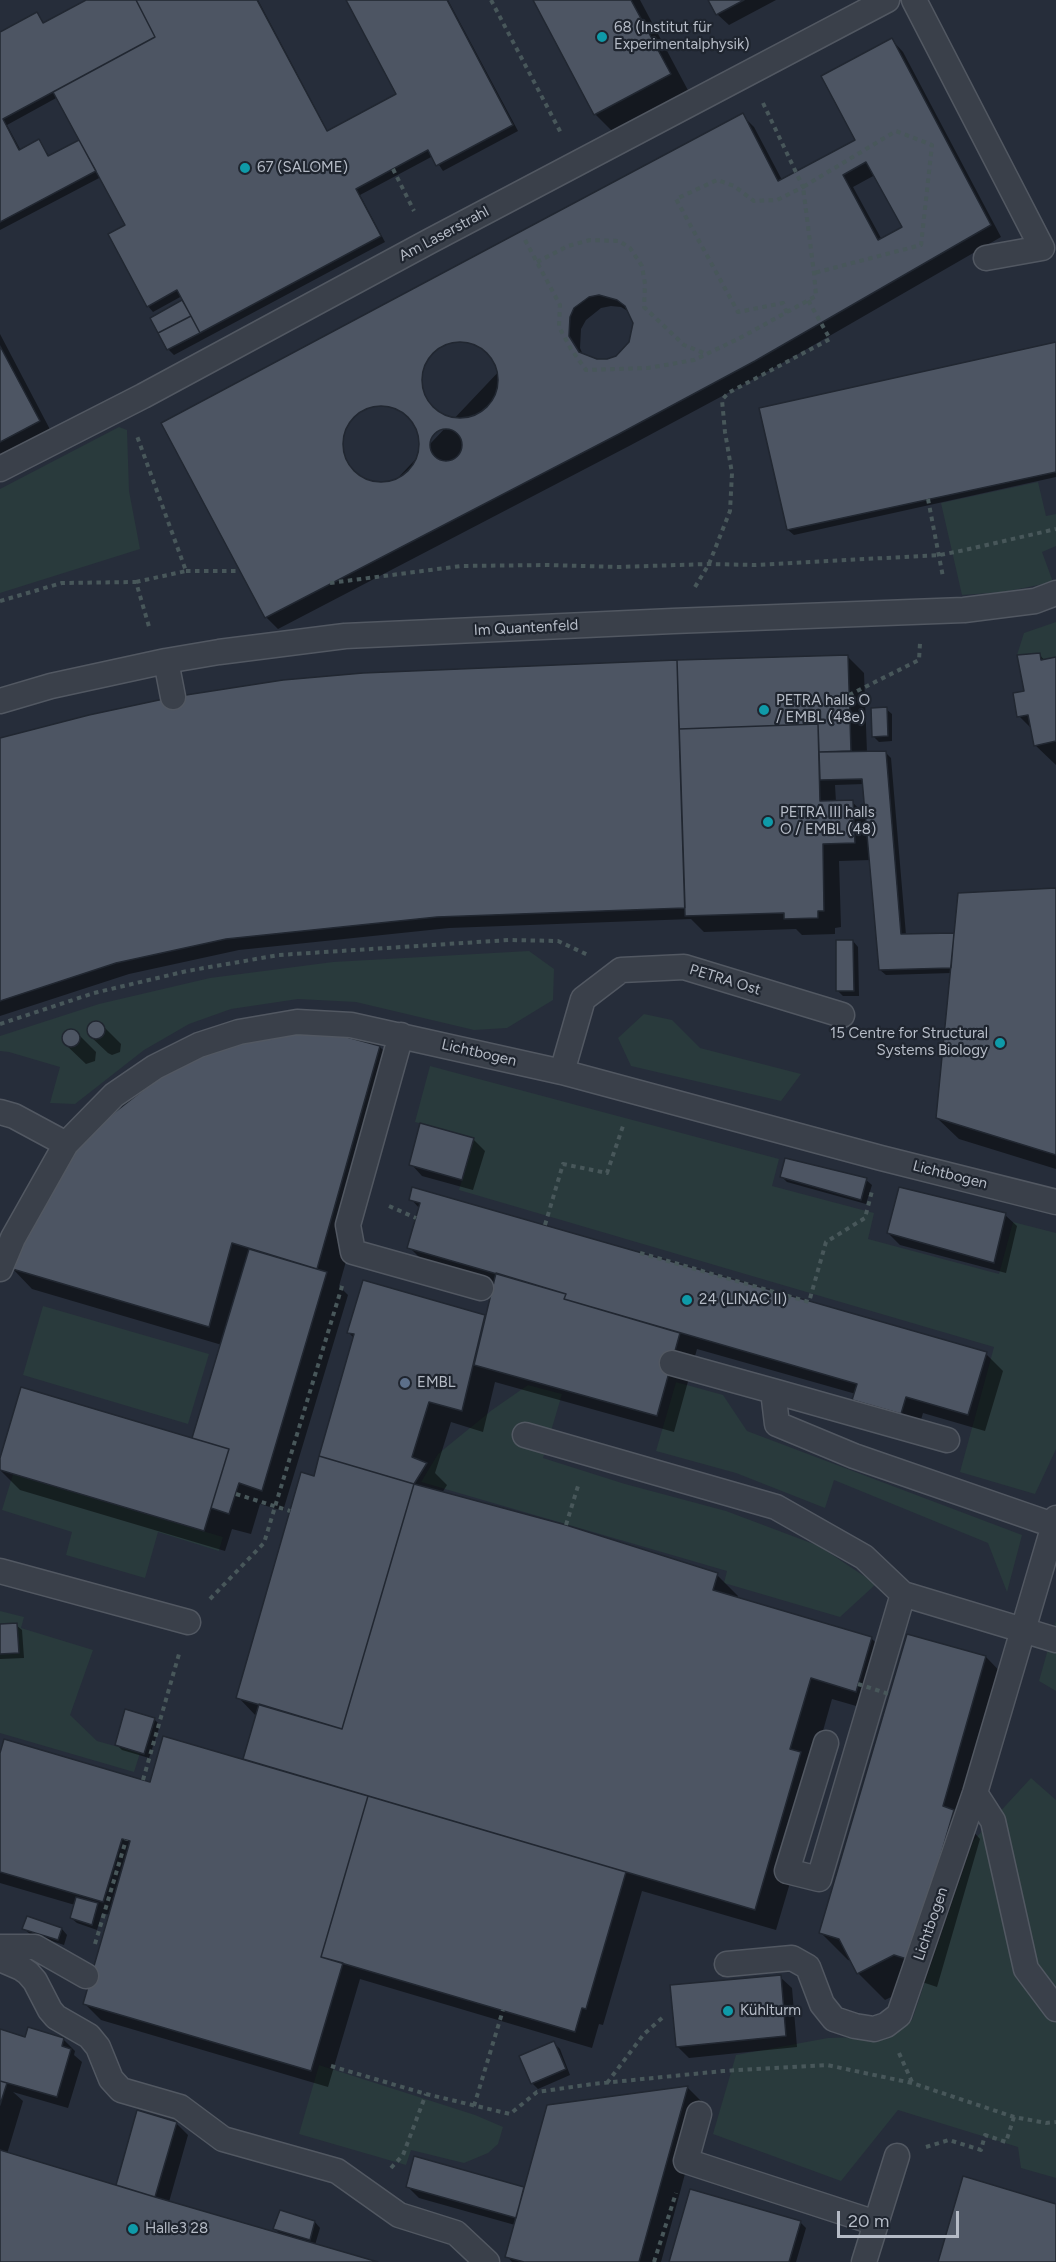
<!DOCTYPE html>
<html>
<head>
<meta charset="utf-8">
<style>
  body { margin:0 }
  #map { position:relative; width:1056px; height:2262px; overflow:hidden; background:#262d3a; font-family:Figtree,sans-serif }
  canvas { display:block }
  .scale { position:absolute; left:837px; top:2211px; width:122px; height:27px; box-sizing:border-box; border:3px solid #b5bbc6; border-top:0; padding-left:8px; font-size:18px; line-height:21px; white-space:nowrap; color:#b5bbc6; -webkit-text-stroke:4px #1f252f; paint-order:stroke }
</style>
</head>
<body>
<div id="map">
<canvas width="1056" height="2262"></canvas>
<div class="scale">20 m</div>
</div>
<script>
const ctx = document.querySelector('canvas').getContext('2d');
ctx.lineJoin = 'round';
function fillPath(path, color) { ctx.fillStyle = color; ctx.fill(path, 'evenodd'); }
const poly = rows => new Path2D(rows.map(r => 'M' + r).join(''));
function stroke(path, color, width, dash) { ctx.strokeStyle = color; ctx.lineWidth = width; ctx.lineCap = dash ? 'butt' : 'round'; ctx.setLineDash(dash || []); ctx.stroke(path); }
function write(font, color, halo, rows, align = 'center') {
  ctx.font = font + ' Figtree,sans-serif'; ctx.lineWidth = 4.5; ctx.setLineDash([]); ctx.textBaseline = 'middle'; ctx.strokeStyle = halo; ctx.fillStyle = color; for (const [text, x, y, turn = 0] of rows) {
    ctx.save(); ctx.translate(x, y); ctx.rotate((+turn || 0) * Math.PI / 180); ctx.textAlign = isNaN(turn) ? turn : align; if (halo) ctx.strokeText(text, 0, 0); ctx.fillText(text, 0, 0); ctx.restore();
  }
}
fillPath(poly([
  [119,427,127,430,129,491,140,549,0,593,0,489],
  [1038,482,1046,516,1056,514,1056,546,1042,552,1053,582,1004,592,962,595,941,503],
  [1056,622,1056,657,1041,660,1039,653,1017,655,1024,633],
  [529,951,554,969,553,1000,507,1028,474,1030,356,1002,298,999,231,1009,189,1024,144,1050,75,1104,50,1103,60,1067,9,1052,0,1051,0,1036,99,1004,210,978,333,962],
  [644,1014,672,1020,700,1048,801,1074,781,1101,631,1066,618,1038],
  [430,1066,779,1159,772,1186,874,1213,868,1239,999,1274,1013,1222,1056,1233,1056,1449,1035,1494,960,1472,994,1347,459,1190,474,1138,415,1122],
  [43,1306,209,1354,188,1424,23,1375],
  [676,1382,723,1395,747,1431,1022,1535,1007,1592,988,1543,834,1480,825,1508,736,1473,656,1451],
  [528,1385,562,1394,543,1458,625,1484,726,1511,819,1546,876,1584,840,1617,724,1583,727,1571,421,1482,438,1454,492,1410],
  [13,1474,223,1537,219,1551,158,1532,145,1578,66,1555,72,1532,2,1510],
  [0,1611,24,1617,21,1628,93,1650,70,1715,97,1741,140,1753,134,1772,0,1733],
  [1056,1621,1056,1691,1039,1681],
  [1031,1778,1056,1800,1056,2178,1021,2168,1018,2147,898,2110,841,2181,713,2134,736,2055,828,2038,889,2036,912,2020,973,1841],
  [319,2065,475,2115,503,2127,498,2144,488,2153,464,2163,411,2150,406,2165,299,2134]
]), '#293a3c');
fillPath(poly([
  [89,0,258,0,328,132,398,94,348,0,448,0,518,131,443,171,433,156,360,195,385,242,174,355,168,349,152,318,184,301,182,296,153,312,148,306,127,226,101,177,0,230,0,33,37,14,45,24],
  [58,97,82,140,50,157,38,141,21,151,7,125],
  [535,0,640,0,691,96,616,135,595,114],
  [710,0,776,0,729,25,717,14],
  [892,40,903,52,1001,237,767,372,631,445,278,629,266,617,742,115,754,127,782,180,857,141],
  [875,175,904,228,882,240,853,187],
  [611,306,621,307,631,313,634,333,630,343,617,357,597,361,583,355,580,348,581,329,586,320,601,308],
  [0,334,55,439,0,468],
  [1056,344,1056,477,794,535,788,530],
  [1039,654,1045,661,1056,658,1056,765,1035,745,1033,730,1019,716],
  [847,656,864,673,867,753,885,752,891,758,906,935,955,934,1056,889,1056,1169,959,1139,937,1118,951,973,886,975,880,970,871,860,839,861,841,927,835,928,835,934,802,935,796,929,704,932,691,919,449,928,239,950,129,974,0,1016,0,740],
  [864,784,867,816,852,802,836,802,835,785],
  [886,709,892,714,892,741,879,742,873,736],
  [853,941,858,947,859,996,843,996,837,990],
  [96,1021,100,1023,121,1044,120,1052,112,1055,108,1053,90,1036,89,1026],
  [71,1030,75,1031,96,1052,95,1061,86,1064,65,1044,63,1035],
  [380,1047,401,1068,339,1286,348,1295,283,1511,260,1504,251,1534,232,1529,225,1551,20,1490,0,1470,0,1463,193,1440,222,1345,32,1289,11,1267],
  [473,1139,485,1151,473,1190,422,1176,411,1164],
  [782,1177,866,1180,872,1185,866,1204,787,1182],
  [411,1199,986,1354,1003,1371,985,1431,923,1413,918,1430,871,1417,854,1400,856,1394,697,1349,674,1432,495,1382,483,1432,451,1422,435,1473,447,1485,442,1493,717,1575,738,1596,737,1599,871,1638,893,1660,877,1712,832,1699,813,1766,822,1775,776,1930,642,1891,603,2025,599,2024,592,2048,360,1979,328,2087,101,2020,84,2003,110,1915,102,1913,97,1930,77,1923,71,1918,75,1905,0,1883,0,1758,151,1784,249,1763,245,1759,257,1717,238,1697,315,1477,355,1339,349,1333,484,1316,486,1319,495,1284,426,1264,409,1247,420,1209],
  [1005,1215,1017,1226,1006,1273,900,1245,888,1233],
  [16,1625,22,1630,24,1658,0,1659,0,1626],
  [986,1657,1013,1685,971,1829,980,1839,937,1987,922,1982,885,2000,858,1973,852,1961,848,1960,820,1932],
  [154,1719,160,1725,149,1758,122,1750,117,1745],
  [24,1929,62,1929,67,1935,64,1945,30,1934],
  [780,1977,792,1988,797,2047,689,2058,677,2046],
  [0,2031,26,2039,63,2039,75,2051,74,2055,82,2062,68,2108,13,2092,23,2101,7,2154,117,2186,138,2112,176,2123,188,2135,169,2202,281,2235,275,2229,315,2222,320,2228,315,2245,373,2262,0,2262],
  [554,2043,560,2049,570,2075,538,2089,532,2083],
  [687,2087,704,2104,661,2262,512,2262,507,2256,515,2225,419,2198,408,2187,523,2188,525,2190],
  [800,2222,806,2228,796,2262,671,2262]
]), '#0007');
const building = poly([
  [86,0,136,0,155,37,3,119,19,150,39,139,48,156,79,140,96,171,0,222,0,32,37,12,43,23,86,0],
  [136,0,257,0,327,131,396,94,346,0,447,0,513,125,436,166,428,150,356,189,381,236,200,333,177,290,147,307,108,234,125,225,53,92,155,37,136,0],
  [533,0,631,0,671,74,594,115,533,0],
  [708,0,744,0,716,15,708,0],
  [892,38,991,225,755,361,619,434,265,618,161,423,743,113,778,181,855,140,821,76,892,38],
  [866,162,902,227,878,240,843,175,866,162],
  [599,295,617,300,625,306,633,323,629,342,616,356,607,359,597,359,579,352,569,336,570,317,574,308,589,297,599,295],
  [182,300,191,316,158,333,150,318,182,300],
  [191,316,200,333,167,350,158,333,191,316],
  '422 380a38 38 0 1 1 76 0a38 38 0 1 1-76 0Z',
  [1056,342,1056,472,787,530,759,408,1056,342],
  [0,346,40,421,0,442,0,346],
  '343 444a38 38 0 1 1 76 0a38 38 0 1 1-76 0Z',
  '430 445a16 16 0 1 1 32 0a16 16 0 1 1-32 0Z',
  [1040,653,1041,660,1056,657,1056,741,1034,746,1028,715,1017,717,1013,693,1024,691,1017,655,1040,653],
  [848,655,851,751,819,752,818,724,679,729,677,660,848,655],
  [677,660,685,908,437,917,226,939,116,963,0,1001,0,738,89,715,173,697,283,680,363,673,677,660],
  [887,707,888,736,872,737,871,708,887,707],
  [818,724,820,801,853,800,855,843,823,844,824,911,818,911,818,918,784,919,784,913,685,916,679,729,818,724],
  [886,751,901,934,954,933,951,968,879,970,862,779,820,780,819,752,886,751],
  [1056,888,1056,1155,936,1118,958,893,1056,888],
  [836,940,853,940,854,991,836,991,836,940],
  '87 1030a9 9 0 1 1 18 0a9 9 0 1 1-18 0Z',
  '62 1038a9 9 0 1 1 18 0a9 9 0 1 1-18 0Z',
  [296,1032,336,1034,380,1046,317,1269,232,1243,209,1327,9,1268,49,1186,84,1139,115,1112,147,1087,172,1070,224,1044,296,1032],
  [420,1123,474,1138,462,1180,409,1165,420,1123],
  [785,1158,867,1178,861,1200,780,1177,785,1158],
  [412,1187,987,1352,968,1415,906,1397,901,1414,852,1400,857,1384,564,1299,566,1294,407,1248,420,1203,409,1200,412,1187],
  [899,1187,1006,1213,994,1263,887,1233,899,1187],
  [249,1249,327,1272,262,1491,239,1483,229,1514,211,1508,229,1449,192,1438,249,1249],
  [496,1273,566,1294,564,1299,680,1333,657,1416,474,1365,496,1273],
  [363,1280,485,1315,462,1411,429,1402,412,1457,427,1463,414,1484,319,1456,354,1334,347,1333,363,1280],
  [21,1387,229,1449,204,1531,0,1470,0,1458,21,1387],
  [319,1456,414,1484,342,1729,236,1698,301,1472,314,1476,319,1456],
  [414,1484,566,1525,718,1573,713,1590,872,1637,856,1692,811,1678,790,1749,801,1752,755,1910,243,1759,259,1704,342,1729,414,1484],
  [17,1623,19,1653,0,1654,0,1624,17,1623],
  [907,1634,986,1656,943,1806,954,1810,910,1960,894,1955,857,1974,839,1939,819,1933,907,1634],
  [125,1709,155,1718,144,1754,115,1745,125,1709],
  [163,1736,368,1796,321,1957,343,1963,311,2071,83,2004,130,1841,122,1839,103,1902,0,1872,0,1753,4,1739,150,1782,163,1736],
  [368,1796,626,1872,586,2009,582,2008,575,2032,321,1957,368,1796],
  [76,1897,98,1903,92,1925,70,1918,76,1897],
  [27,1916,62,1928,58,1940,22,1929,27,1916],
  [781,1975,786,2036,676,2047,670,1985,781,1975],
  [28,2027,64,2038,62,2046,71,2049,57,2097,0,2081,0,2029,25,2037,28,2027],
  [554,2041,566,2069,531,2084,519,2056,554,2041],
  [0,2081,7,2083,0,2105,0,2081],
  [688,2086,639,2262,524,2262,505,2257,547,2105,688,2086],
  [137,2110,177,2122,155,2197,116,2185,137,2110],
  [0,2150,155,2197,378,2262,0,2262,0,2150],
  [414,2156,524,2187,516,2218,406,2187,414,2156],
  [963,2176,1056,2204,1056,2262,938,2262,963,2176],
  [690,2189,801,2221,789,2262,669,2262,690,2189],
  [280,2210,315,2221,310,2240,273,2229,280,2210]
]);
fillPath(building, '#4d5563');
stroke(building, '#212731', 1.5);
const lane = poly([
  [914,0,1042,248,986,258],
  [0,469,143,396,430,241,887,0],
  [166,661,173,697],
  [0,701,51,686,166,661,219,652,345,636,673,621,964,610,1035,601,1056,593],
  [401,1035,348,1225,353,1252,481,1288],
  [562,1072,583,999,621,970,684,967,842,1015],
  [0,1112,14,1116,66,1144],
  [0,1269,13,1238,66,1144,114,1095,155,1067,199,1045,239,1032,297,1022,351,1025,562,1072,881,1158,1056,1202],
  [672,1363,773,1391,777,1424,854,1456,1056,1526],
  [773,1391,947,1440],
  [525,1435,776,1507,864,1557,903,1594,1056,1640],
  [0,1571,188,1622],
  [826,1743,787,1871,819,1879,903,1594],
  [975,1793,993,1821,1026,1969,1056,2009],
  [0,1947,35,1947,86,1976],
  [0,1959,21,1968,28,1973,35,1981,50,2010,56,2017,89,2036,98,2047,111,2079,121,2090,180,2107,223,2139,337,2171,399,2215,456,2233,487,2262],
  [727,1964,792,1958,808,1967,822,2004,834,2019,855,2026,874,2029,886,2025,899,2015,975,1793,1056,1518],
  [699,2114,686,2161,876,2223],
  [864,2262,897,2156]
]);
stroke(lane, '#525862', 27);
stroke(poly([
  [491,0,562,135],
  [763,103,803,187,777,200,754,201,734,186,717,180,676,199,738,312,783,303,787,313],
  [393,169,414,211],
  [525,240,560,305,559,327,571,349,586,370,648,368,694,360,740,338,816,296,814,273,803,187,896,131,932,145,921,245,814,273],
  [537,262,568,246,590,240,619,241,630,248,642,266,645,284,644,307,684,345,706,354],
  [928,499,943,577],
  [186,571,239,571],
  [136,582,186,571,137,436],
  [330,583,461,566,548,565,619,567,709,564,755,565,940,555,965,550,1056,529],
  [695,587,709,564,730,511,732,473,725,432,722,400,728,393,830,339,808,300],
  [0,601,62,583,136,582,150,630],
  [849,695,919,660,920,643],
  [0,1024,94,993,187,971,279,955,509,940,558,941,588,955],
  [389,1206,416,1218],
  [545,1225,563,1164,607,1173,624,1123],
  [640,1253,809,1302,826,1242,865,1218,872,1191],
  [566,1525,578,1486],
  [210,1599,264,1543,343,1283],
  [143,1780,179,1654],
  [95,1944,126,1840],
  [899,2053,912,2082],
  [331,2066,426,2094,510,2114,537,2092,593,2084,723,2071,827,2065,912,2083,1014,2117,1046,2123,1056,2122],
  [607,2083,644,2034,662,2018],
  [474,2106,503,2010],
  [926,2147,949,2140,981,2150,985,2135,1006,2142,1014,2117],
  [391,2168,403,2155,426,2094],
  [654,2262,676,2193]
]), '#48575a', 4, [4.5, 4.5]);
stroke(lane, '#3a404a', 24);
stroke(poly([
  [236,1494,290,1511],
  [858,1684,889,1694]
]), '#48575a', 4, [4.5, 4.5]);
for (const [x, y, r, color] of [
  [602,37,6,"#0f9aa8"],
  [245,168,6,"#0f9aa8"],
  [764,710,6,"#0f9aa8"],
  [768,822,6,"#0f9aa8"],
  [1000,1043,6,"#0f9aa8"],
  [687,1300,6,"#0f9aa8"],
  [405,1383,6,"#5c6f8a"],
  [728,2011,6,"#0f9aa8"],
  [133,2229,6,"#0f9aa8"]
]) { const dot = new Path2D(); dot.arc(x, y, r, 0, 2 * Math.PI); ctx.fillStyle = color; ctx.fill(dot); stroke(dot, '#1f252f', 2); }
write('15px', '#b5bbc6', '#1f252f', [
  ["68 (Institut für",614,28],
  ["Experimentalphysik)",614,45],
  ["67 (SALOME)",257,168],
  ["PETRA halls O",776,701],
  ["/ EMBL (48e)",776,718],
  ["PETRA III halls",780,813],
  ["O / EMBL (48)",780,830],
  ["15 Centre for Structural",988,1034,"right"],
  ["Systems Biology",988,1051,"right"],
  ["24 (LINAC II)",699,1300],
  ["EMBL",417,1383],
  ["Kühlturm",740,2011],
  ["Halle3 28",145,2229]
], 'left');
write('15px', '#b5bbc6', '#1f252f', [
  ["Am Laserstrahl",444,234,-28],
  ["Im Quantenfeld",526,628,-3],
  ["PETRA Ost",725,980,17],
  ["Lichtbogen",479,1053,13],
  ["Lichtbogen",950,1175,14],
  ["Lichtbogen",931,1924,-71]
]);
</script>
</body>
</html>
